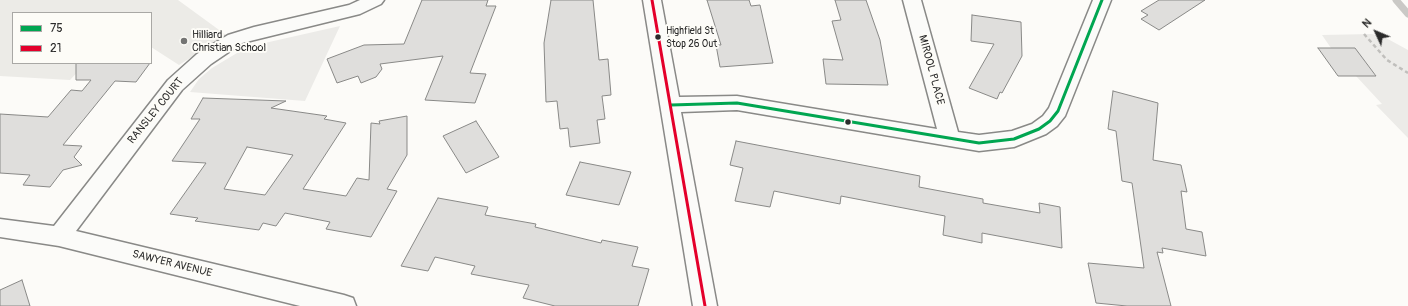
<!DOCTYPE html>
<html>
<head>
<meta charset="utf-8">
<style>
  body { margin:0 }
  #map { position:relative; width:1408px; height:306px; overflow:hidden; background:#fcfbf8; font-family:Pangolin,sans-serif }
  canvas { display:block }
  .legend { position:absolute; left:12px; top:12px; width:140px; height:52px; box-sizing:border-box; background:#fdfcf7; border:1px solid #a9a8a5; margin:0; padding:5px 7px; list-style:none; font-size:12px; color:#2b2b2b }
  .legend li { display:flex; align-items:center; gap:8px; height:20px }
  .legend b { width:20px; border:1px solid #a9a8a5 }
  .north { position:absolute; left:1356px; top:12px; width:40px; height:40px; -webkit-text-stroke:3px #fdfcf7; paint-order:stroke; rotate:314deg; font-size:11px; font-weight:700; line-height:16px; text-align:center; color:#2b2b2b }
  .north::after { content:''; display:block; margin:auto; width:14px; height:18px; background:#2b2b2b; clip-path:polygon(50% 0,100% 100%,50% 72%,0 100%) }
</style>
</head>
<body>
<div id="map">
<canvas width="1408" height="306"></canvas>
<ul class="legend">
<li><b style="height:5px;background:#00a651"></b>75</li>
<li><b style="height:5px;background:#e4002b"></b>21</li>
</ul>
<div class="north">N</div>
</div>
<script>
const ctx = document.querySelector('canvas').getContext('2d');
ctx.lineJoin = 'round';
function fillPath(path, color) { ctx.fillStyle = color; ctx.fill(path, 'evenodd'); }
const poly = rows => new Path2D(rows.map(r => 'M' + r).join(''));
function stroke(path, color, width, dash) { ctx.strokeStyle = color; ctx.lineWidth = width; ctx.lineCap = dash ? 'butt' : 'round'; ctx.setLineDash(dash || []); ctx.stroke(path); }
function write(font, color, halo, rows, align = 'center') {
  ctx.font = font + ' Pangolin,sans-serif'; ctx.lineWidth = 4; ctx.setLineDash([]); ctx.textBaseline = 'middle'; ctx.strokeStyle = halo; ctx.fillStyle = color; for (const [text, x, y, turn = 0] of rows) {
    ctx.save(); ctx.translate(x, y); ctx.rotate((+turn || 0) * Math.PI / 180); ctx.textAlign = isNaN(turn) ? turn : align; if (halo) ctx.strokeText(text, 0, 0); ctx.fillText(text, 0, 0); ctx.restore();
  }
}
fillPath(poly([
  [0,0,178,0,226,35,179,65,151,47,151,13,13,13,13,63,86,63,70,80,0,76]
]), '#ecebe7');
fillPath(poly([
  [340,26,305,101,190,92,199,79,212,68,247,47],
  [1372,34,1386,38,1408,50,1408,138,1376,105,1382,104,1356,76,1376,75,1355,48,1331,48,1322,35]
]), '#ecebe8');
stroke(poly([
  [1396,0,1408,14]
]), '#cac9c6', 7);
const building = poly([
  [422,0,488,0,486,6,496,6,470,73,486,74,475,103,425,100,443,56,380,64,382,69,376,77,361,83,358,76,337,83,327,59,364,45,404,44,422,0],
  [551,0,593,0,599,60,608,59,611,95,602,96,605,119,597,120,600,143,570,147,568,128,560,129,557,101,546,102,544,43,551,0],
  [707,0,749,0,751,6,760,5,773,63,720,67,716,45,721,45,707,0],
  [835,0,866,0,880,40,888,85,826,84,823,59,843,60,832,21,841,20,835,0],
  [1159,0,1205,0,1159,30,1141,19,1148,15,1141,11,1159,0],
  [972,15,1021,22,1022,56,1002,93,1000,92,997,99,969,88,994,44,971,41,972,15],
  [1318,48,1355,48,1376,76,1338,76,1318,48],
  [76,63,150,63,136,82,115,81,63,145,82,146,74,157,82,165,63,170,50,187,23,185,30,175,0,173,0,114,48,117,71,90,82,91,91,80,76,80,76,63],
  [1113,91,1158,103,1153,160,1181,165,1187,192,1181,191,1186,229,1202,232,1206,256,1162,248,1163,253,1157,252,1171,306,1127,306,1096,303,1088,263,1144,268,1132,183,1122,181,1116,131,1108,129,1113,91],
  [203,98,286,101,271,108,327,116,324,119,346,123,303,189,346,196,357,178,369,180,371,123,380,124,379,121,407,116,407,155,387,189,397,191,371,237,326,229,330,222,285,213,276,226,263,223,259,230,195,221,198,218,170,214,206,163,172,161,200,119,191,119,203,98],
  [247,147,293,155,265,195,224,189,247,147],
  [476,121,499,157,466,173,443,136,476,121],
  [736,141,920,176,919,187,983,199,983,203,1040,213,1039,203,1060,207,1062,248,982,233,982,243,943,235,945,216,841,196,840,204,774,191,770,207,735,201,743,168,730,165,736,141],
  [580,162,631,172,619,205,566,195,580,162],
  [438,198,488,207,485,215,536,224,535,227,601,243,602,240,638,247,632,266,649,269,638,306,555,306,523,298,529,285,471,274,475,266,435,257,428,271,401,266,438,198],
  [22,280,30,306,0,306,0,290,22,280]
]);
fillPath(building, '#dfdedc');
stroke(building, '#898987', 1);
const minor = poly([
  [360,0,384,0,381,4,360,14,242,43,211,64,182,90,76,231,344,295,353,298,356,306,300,306,59,246,0,237,0,219,54,226,168,80,197,54,228,35,254,27,349,5,360,0],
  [643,0,661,0,679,97,737,96,937,129,903,0,921,0,958,132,979,135,1012,131,1032,124,1043,116,1049,108,1093,0,1111,0,1065,116,1057,126,1046,134,1014,147,979,151,737,110,681,112,717,306,693,306,643,0]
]);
stroke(minor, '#898987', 3);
stroke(poly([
  [1364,34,1387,60,1408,73]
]), '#c0bfbc', 2.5, [4, 3]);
fillPath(minor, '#fbfbf9');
stroke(poly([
  [671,105,737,103,979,143,1014,139,1039,129,1050,121,1058,111,1102,0]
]), '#00a651', 3);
stroke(poly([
  [652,0,705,306]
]), '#e4002b', 3);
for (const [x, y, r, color] of [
  [658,37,3.5,"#2b2b2b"],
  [184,41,4,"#747473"],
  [848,122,3.5,"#2b2b2b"]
]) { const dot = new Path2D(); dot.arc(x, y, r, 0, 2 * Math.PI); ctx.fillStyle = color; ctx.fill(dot); stroke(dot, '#fdfcf7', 1.5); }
write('10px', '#2b2b2b', '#fdfcf7', [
  ["Highfield St",666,31],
  ["Stop 26 Out",666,44]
], 'left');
write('11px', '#2b2b2b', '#fdfcf7', [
  ["Hilliard",192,35],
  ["Christian School",192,48]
], 'left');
write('11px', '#2b2b2b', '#fdfcf7', [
  ["MIROOL PLACE",931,70,75],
  ["RANSLEY COURT",156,111,-51],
  ["SAWYER AVENUE",172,264,14]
]);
</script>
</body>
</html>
